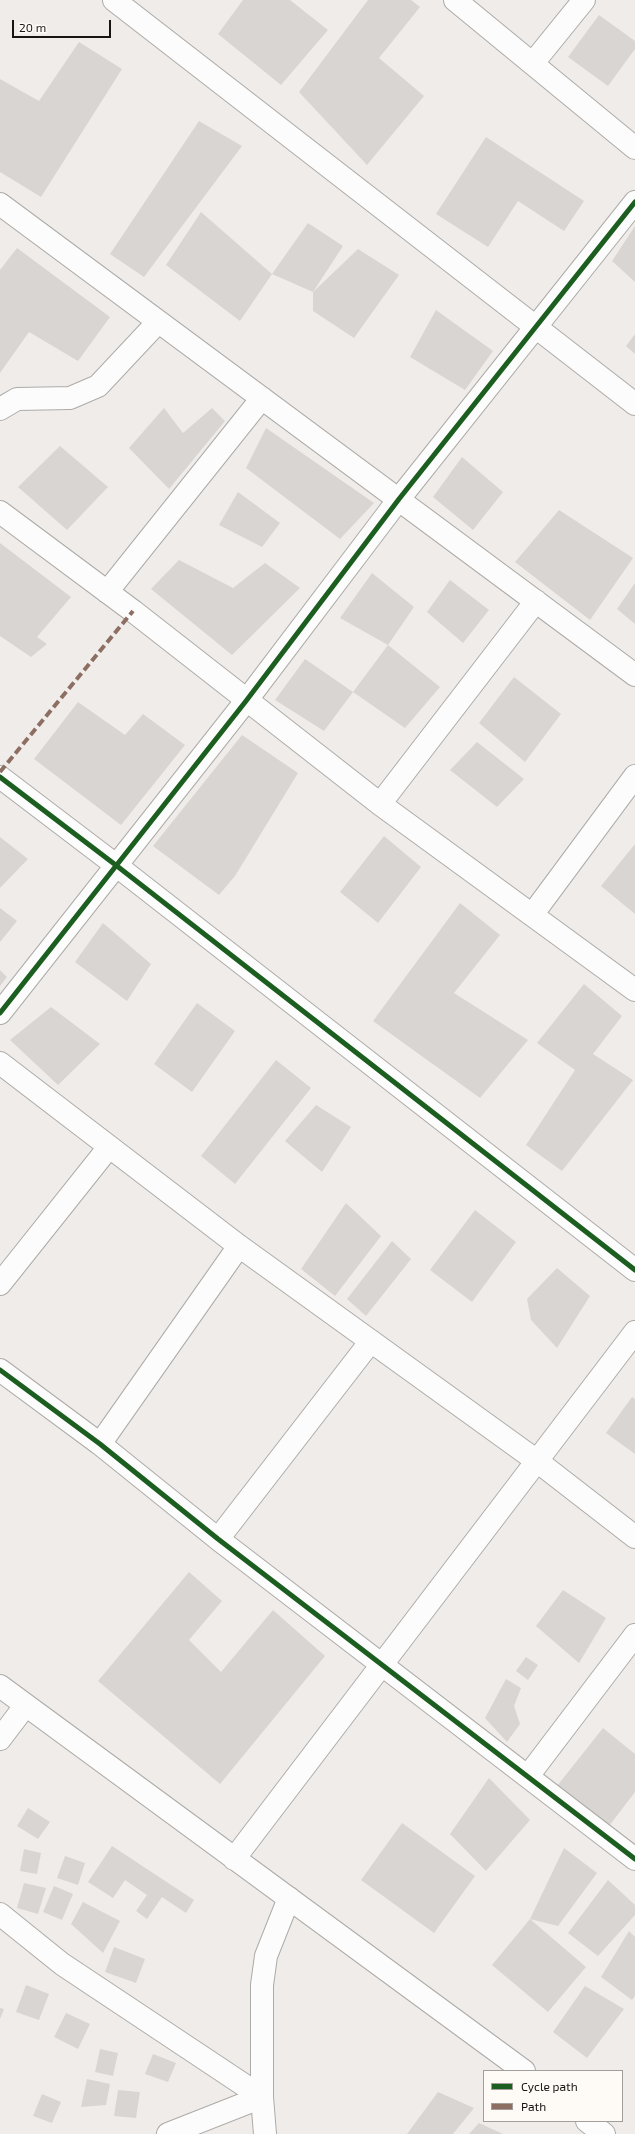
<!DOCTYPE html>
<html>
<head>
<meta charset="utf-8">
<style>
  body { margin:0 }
  #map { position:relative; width:635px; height:2134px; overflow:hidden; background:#f0ece9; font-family:"Exo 2",sans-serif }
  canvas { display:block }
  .legend { position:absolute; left:483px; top:2070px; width:140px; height:52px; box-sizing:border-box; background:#fefaf6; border:1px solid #a29e9b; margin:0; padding:5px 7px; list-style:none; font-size:12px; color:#171412 }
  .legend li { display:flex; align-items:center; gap:8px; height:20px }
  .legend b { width:20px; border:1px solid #a29e9b }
  .scale { position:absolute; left:12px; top:20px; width:99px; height:18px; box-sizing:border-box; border:2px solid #171412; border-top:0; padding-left:5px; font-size:12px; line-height:14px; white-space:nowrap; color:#171412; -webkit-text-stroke:3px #fefaf6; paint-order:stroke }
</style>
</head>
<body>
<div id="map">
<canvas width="635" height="2134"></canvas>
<ul class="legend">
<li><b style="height:5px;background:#1b5e20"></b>Cycle path</li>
<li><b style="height:5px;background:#8d6e63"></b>Path</li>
</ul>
<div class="scale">20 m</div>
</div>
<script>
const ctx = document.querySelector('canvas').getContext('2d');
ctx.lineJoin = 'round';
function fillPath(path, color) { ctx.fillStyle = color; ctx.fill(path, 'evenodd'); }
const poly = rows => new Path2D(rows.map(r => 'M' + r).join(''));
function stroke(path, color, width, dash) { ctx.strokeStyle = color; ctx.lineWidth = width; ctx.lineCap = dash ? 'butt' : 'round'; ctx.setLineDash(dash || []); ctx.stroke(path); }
fillPath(poly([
  [243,0,290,0,328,30,281,85,218,34],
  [368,0,411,0,420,7,379,58,424,96,367,165,299,92],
  [599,15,635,41,635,49,608,86,568,57],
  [79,42,122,69,41,197,0,172,0,79,39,101],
  [199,121,242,146,144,277,110,254],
  [486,137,584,201,564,231,518,201,488,247,436,214],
  [201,212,272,274,240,321,166,265],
  [308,223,343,246,313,292,358,249,399,275,354,338,313,311,313,292,272,274],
  [635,226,635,282,612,261],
  [17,248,110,317,78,361,29,332,0,373,0,270],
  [436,310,493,351,465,390,410,357],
  [635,334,635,354,626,346],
  [164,408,183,433,212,408,225,421,169,489,129,448],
  [266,428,374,503,340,539,246,468],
  [60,446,108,487,67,530,18,487],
  [462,457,503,492,473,530,433,497],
  [238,492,280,523,262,547,219,525],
  [559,510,633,558,590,620,515,562],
  [0,543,71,597,37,637,47,644,31,657,0,636],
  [179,560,233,588,265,563,300,588,232,655,151,589],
  [372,573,414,607,388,645,340,618],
  [450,580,489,610,463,643,427,612],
  [635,583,635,624,617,609],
  [388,645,440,687,405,728,353,692],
  [305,659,353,692,324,731,275,700],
  [514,677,561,714,525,762,479,723],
  [78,702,125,735,143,714,185,745,121,825,34,759],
  [242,735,298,773,235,876,219,895,153,846],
  [477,742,524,779,497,807,450,770],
  [384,836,421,867,378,923,340,892],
  [0,837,28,859,0,888],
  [635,844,635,914,601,886],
  [460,903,500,935,454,993,528,1040,480,1098,373,1021],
  [0,908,17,921,0,942],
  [103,923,151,964,127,1001,75,962],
  [0,970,7,977,0,986],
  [584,984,622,1016,593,1054,633,1080,562,1171,526,1145,575,1070,537,1043],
  [197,1003,235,1031,192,1092,154,1064],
  [51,1007,100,1044,58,1085,10,1040],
  [276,1060,311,1088,235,1184,201,1156],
  [316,1105,351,1127,322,1172,285,1141],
  [346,1203,381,1236,335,1296,301,1269],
  [475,1210,516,1242,472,1302,430,1270],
  [392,1241,411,1259,366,1316,347,1299],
  [557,1268,590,1296,557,1348,531,1320,527,1299],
  [632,1397,635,1399,635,1454,606,1433],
  [189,1572,222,1601,189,1640,221,1672,273,1610,325,1656,220,1784,98,1681],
  [563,1590,606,1618,579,1663,536,1626],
  [526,1657,538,1665,528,1680,516,1671],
  [506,1679,521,1688,514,1706,520,1724,507,1742,485,1718],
  [603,1728,635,1754,635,1792,609,1826,557,1786],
  [489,1778,530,1820,486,1871,450,1834],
  [28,1808,50,1822,38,1839,17,1826],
  [402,1823,475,1876,434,1933,361,1880],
  [112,1846,194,1900,186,1913,162,1897,147,1919,136,1911,147,1895,125,1880,113,1898,88,1882],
  [564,1848,597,1873,558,1926,530,1919],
  [24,1849,41,1853,37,1874,20,1871],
  [65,1856,85,1863,78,1885,57,1878],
  [608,1880,635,1905,635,1915,598,1956,568,1933],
  [24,1883,46,1888,38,1914,17,1908],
  [54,1886,73,1894,62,1920,43,1912],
  [83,1902,120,1921,103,1953,71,1924],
  [530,1919,586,1967,548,2012,492,1965],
  [629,1931,635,1937,635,1996,632,2000,601,1977],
  [114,1947,145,1959,136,1983,105,1972],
  [26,1985,49,1994,39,2020,16,2012],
  [585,1986,624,2009,587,2058,553,2032],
  [0,2008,4,2009,0,2019],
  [66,2013,90,2024,78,2049,54,2037],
  [100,2049,118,2053,113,2076,95,2072],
  [153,2054,176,2063,168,2082,145,2074],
  [87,2079,110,2084,106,2105,81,2107],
  [118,2090,140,2092,136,2118,114,2116],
  [438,2092,474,2108,453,2134,407,2134],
  [42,2094,61,2102,52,2123,33,2116],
  [479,2123,503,2134,469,2134]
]), '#d9d5d3');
const minor = poly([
  [114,0,635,404],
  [455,0,635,148],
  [533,63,584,0],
  [0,204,635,675],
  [0,409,17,399,70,398,98,386,158,322],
  [0,512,133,611,380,804,635,990],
  [107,592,262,398],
  [0,777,117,866,635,1270],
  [380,804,536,601],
  [532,915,635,776],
  [0,1013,246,701,399,499,635,202],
  [0,1063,239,1246,537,1461,635,1537],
  [0,1284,109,1147],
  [0,1370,100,1444,218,1539,635,1859],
  [100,1444,239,1246],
  [218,1539,371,1341],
  [0,1686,524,2071],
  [0,1739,25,1706],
  [528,1776,635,1635],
  [234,1859,635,1332],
  [0,1914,62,1964,262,2097,168,2134],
  [587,2121,604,2134],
  [265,2134,262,2097,262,1985,266,1956,289,1898]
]);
stroke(minor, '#adaba8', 24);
stroke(minor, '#fdfcfc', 22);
stroke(poly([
  [0,772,133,611]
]), '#8d6e63', 4, [8, 4]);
stroke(poly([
  [0,777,117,866,635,1270],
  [0,1013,246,701,399,499,635,202],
  [0,1370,100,1444,218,1539,635,1859]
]), '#1b5e20', 5);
</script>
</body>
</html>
